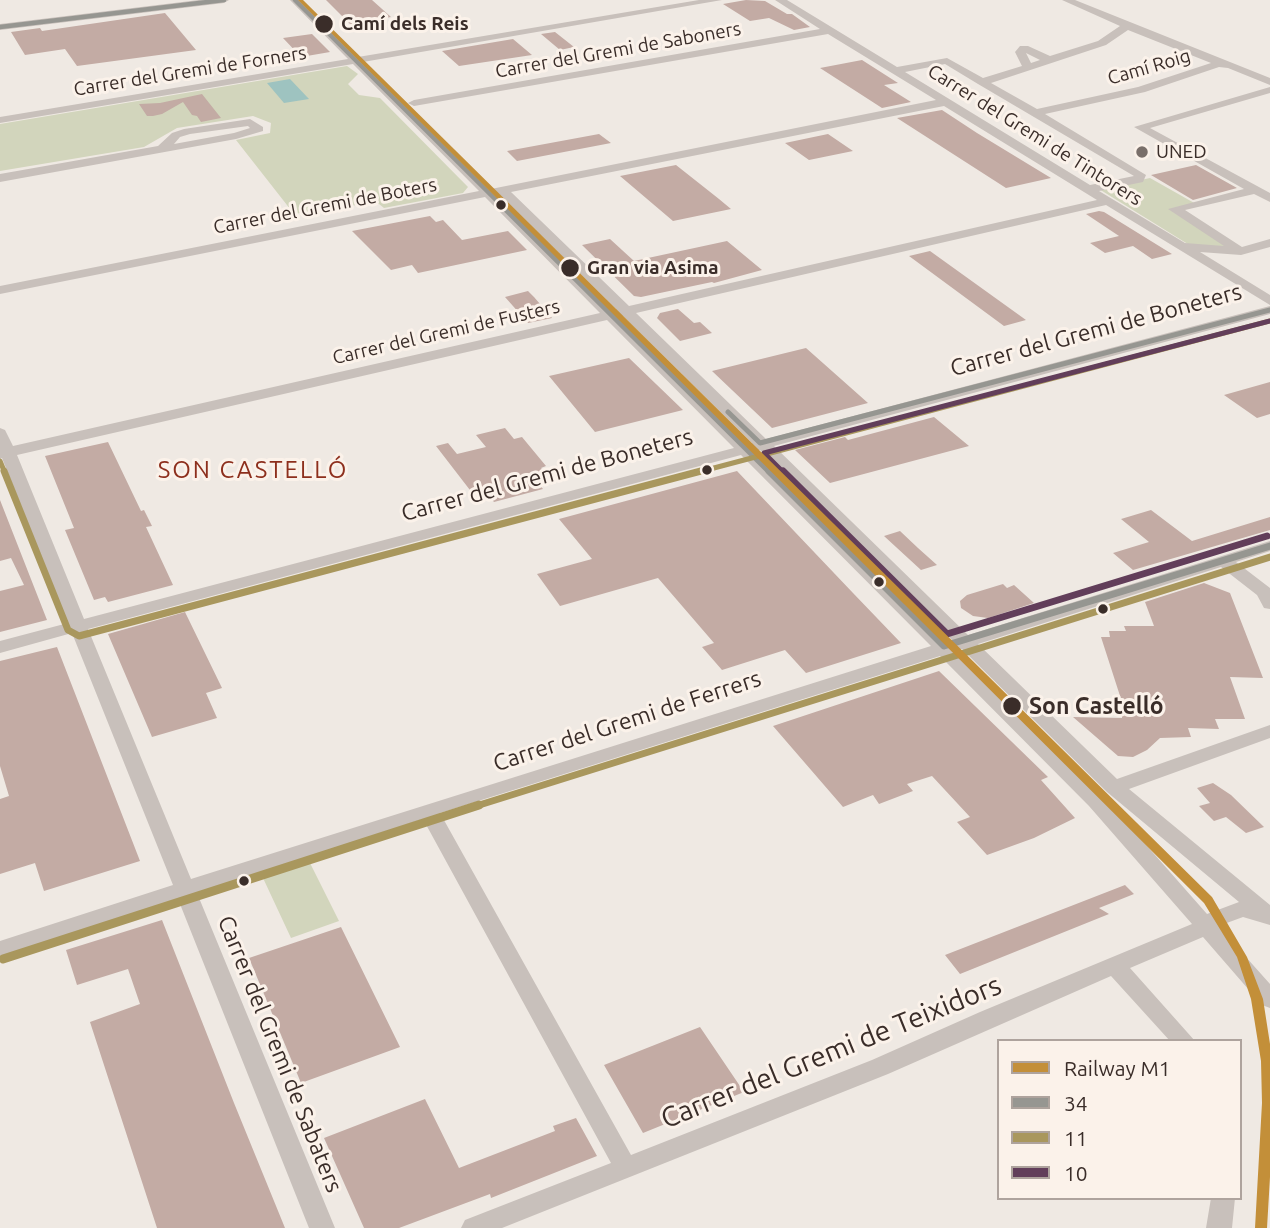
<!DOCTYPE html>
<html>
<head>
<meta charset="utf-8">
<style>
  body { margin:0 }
  #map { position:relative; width:1270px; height:1228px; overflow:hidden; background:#efe9e3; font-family:Ubuntu,sans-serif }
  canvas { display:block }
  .legend { position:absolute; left:997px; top:1039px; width:245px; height:161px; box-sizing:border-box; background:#fbf2ea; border:2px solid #aea39d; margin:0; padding:9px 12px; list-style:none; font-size:21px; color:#3a2d29 }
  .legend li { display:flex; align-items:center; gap:14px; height:35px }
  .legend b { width:35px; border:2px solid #aea39d }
</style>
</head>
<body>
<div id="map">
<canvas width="1270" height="1228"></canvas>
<ul class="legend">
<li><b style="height:9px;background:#c38f39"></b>Railway M1</li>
<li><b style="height:9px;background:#969691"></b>34</li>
<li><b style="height:9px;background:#a9975d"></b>11</li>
<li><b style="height:9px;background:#623e5a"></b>10</li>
</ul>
</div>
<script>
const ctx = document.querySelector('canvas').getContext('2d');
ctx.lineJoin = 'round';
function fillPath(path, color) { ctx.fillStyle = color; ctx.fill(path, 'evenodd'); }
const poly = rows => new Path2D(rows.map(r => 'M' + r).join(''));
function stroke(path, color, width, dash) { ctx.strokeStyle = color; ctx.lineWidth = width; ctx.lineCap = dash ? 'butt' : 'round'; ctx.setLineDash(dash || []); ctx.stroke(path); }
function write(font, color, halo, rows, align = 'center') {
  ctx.font = font + ' Ubuntu,sans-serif'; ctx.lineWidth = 6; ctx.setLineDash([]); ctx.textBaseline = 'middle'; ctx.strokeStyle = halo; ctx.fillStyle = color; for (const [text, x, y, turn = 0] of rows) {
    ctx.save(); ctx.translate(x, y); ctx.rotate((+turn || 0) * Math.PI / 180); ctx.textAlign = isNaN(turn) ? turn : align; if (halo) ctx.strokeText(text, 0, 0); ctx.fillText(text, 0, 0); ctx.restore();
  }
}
fillPath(poly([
  [347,66,358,74,348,84,359,95,380,98,468,187,463,193,384,208,379,204,343,206,294,214,236,140,270,133,271,123,253,116,177,128,144,147,0,171,0,124],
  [1150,178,1196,204,1175,209,1241,251,1191,246,1099,189],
  [310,863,339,921,291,938,263,878]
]), '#d2d5bc');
fillPath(poly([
  [290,79,309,99,284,103,267,83]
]), '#9ec3c0');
fillPath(poly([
  [326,0,372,0,391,17,350,24],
  [746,0,765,1,787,14,792,14,810,27,794,30,769,18,750,21,723,4],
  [165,13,196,50,77,66,65,49,25,55,11,32,40,28,42,31],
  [555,32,574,47,560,50,541,34],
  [312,34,330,52,301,57,283,38],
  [513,39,532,55,459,66,442,51],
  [862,60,898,83,884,85,911,102,882,108,820,68],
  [202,94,221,118,201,122,197,116,192,115,183,102,162,114,153,116,147,116,139,104,160,103],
  [942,110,977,133,1051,178,1006,188,897,118],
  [599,134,611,143,517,161,507,151],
  [828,134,853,151,809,160,785,143],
  [676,165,719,199,731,209,673,221,620,176],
  [1196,165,1237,188,1193,200,1151,175],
  [1099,211,1104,212,1172,254,1152,259,1133,246,1105,253,1090,243,1119,236,1086,214],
  [430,216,436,222,443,220,462,240,508,231,527,250,418,273,412,265,391,270,352,231],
  [610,239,634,261,727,241,762,270,714,283,712,282,641,297,634,296,582,245],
  [930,251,1026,320,1004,326,909,256],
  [528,291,534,297,552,318,528,323,505,297],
  [678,309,694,323,700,322,712,333,680,341,657,318,660,313],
  [806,348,868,403,772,428,712,371],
  [629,358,683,410,595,432,549,376],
  [1270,382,1270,414,1257,418,1224,395],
  [934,417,969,446,830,483,795,450,845,437,848,440],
  [505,428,514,439,522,437,546,466,541,468,547,475,534,478,543,489,494,502,485,491,473,494,436,446,448,443,457,454,486,447,476,435],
  [108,442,141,511,144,510,152,526,146,527,173,585,108,602,105,597,94,600,65,530,74,528,45,456],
  [737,471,853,593,901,643,806,673,785,650,722,670,702,647,714,643,658,578,560,606,537,574,592,559,559,519],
  [0,500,47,620,0,632,0,591,24,585,11,558,0,561],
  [1151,510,1192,541,1270,517,1270,530,1133,570,1113,553,1149,542,1121,519],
  [900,531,918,548,937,565,921,570,884,536],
  [1204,583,1230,593,1263,678,1230,677,1245,719,1215,719,1219,729,1188,728,1191,737,1160,738,1147,750,1133,757,1118,756,1073,717,1122,718,1121,699,1101,637,1110,637,1109,631,1126,631,1124,626,1154,626,1145,602],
  [1003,584,1007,588,1014,585,1034,603,988,618,973,616,961,608,960,601,967,595],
  [185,612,222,688,206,693,217,718,152,737,108,634],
  [57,647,140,861,44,891,35,863,0,874,0,799,9,796,0,766,0,661],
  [939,671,1048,777,1041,780,1075,818,1034,838,987,855,957,822,970,817,932,776,907,784,913,791,879,804,873,795,843,807,773,726],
  [1213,783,1231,795,1264,827,1246,833,1226,817,1214,821,1199,806,1210,803,1197,788],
  [1125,885,1134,894,1099,908,1109,914,960,974,945,955],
  [162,920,234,1103,285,1228,157,1228,90,1022,140,1004,128,969,77,985,66,950],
  [341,927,400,1047,301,1083,249,958],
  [700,1027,744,1092,643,1133,604,1065],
  [425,1099,459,1168,555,1131,553,1126,576,1118,597,1156,491,1198,490,1194,399,1228,364,1228,324,1138]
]), '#c3aba4');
fillPath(poly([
  [199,0,229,0,224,3,0,30,0,24,199,0],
  [290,0,301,0,358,57,699,0,722,0,363,62,491,189,936,100,828,34,414,106,408,103,414,100,820,29,775,0,787,0,897,67,947,58,983,78,1022,66,1015,52,1020,46,1028,46,1050,56,1098,41,1120,26,1062,0,1075,0,1270,78,1270,85,1228,68,1219,67,1145,92,1045,114,1146,175,1143,182,1099,191,1185,243,1224,246,1168,209,1244,189,1134,127,1270,87,1270,93,1150,128,1270,193,1270,202,1254,194,1185,210,1242,247,1270,239,1270,247,1241,255,1200,252,1270,295,1270,305,1106,205,636,313,766,439,1270,306,1270,314,774,446,968,635,1270,541,1270,551,1236,562,1270,588,1270,609,1264,608,1257,595,1221,567,978,644,1117,779,1270,725,1270,738,1129,789,1270,905,1270,925,1243,917,1224,924,1220,928,1270,984,1270,1008,1262,1005,1203,937,1130,968,1195,1041,1170,1041,1111,976,888,1074,502,1228,461,1228,465,1220,611,1163,423,819,197,893,335,1228,309,1228,178,899,0,957,0,941,173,885,72,633,0,653,0,641,68,623,2,458,0,459,0,428,5,430,13,446,600,313,485,197,0,294,0,286,479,191,353,64,0,123,0,117,348,59,290,0],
  [1128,30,1211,63,1138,87,1037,109,991,83,1106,45,1128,30],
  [1026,53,1040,60,1031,63,1026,53],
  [945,64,978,84,1134,176,1090,185,905,72,945,64],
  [944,106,1097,200,629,306,511,192,944,106],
  [499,194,616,309,613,310,497,195,499,194],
  [623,316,752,443,748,444,620,317,623,316],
  [607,320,734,448,84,619,17,455,607,320],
  [760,450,952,640,947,641,755,451,760,450],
  [741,455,931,646,191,879,88,629,741,455],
  [962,649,1107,792,1239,902,1207,914,1103,796,956,650,962,649],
  [940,656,1089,806,1192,924,980,1012,872,1060,631,1155,440,813,940,656],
  [250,119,263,127,263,131,236,139,0,182,0,174,158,146,172,133,184,129,250,119],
  [248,126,250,128,234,133,174,144,180,137,190,134,248,126],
  [1211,1198,1235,1198,1232,1228,1206,1228,1211,1198]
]), '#c8c0bb');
stroke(poly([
  [295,0,505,209],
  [0,27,224,0]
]), '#969691', 4.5);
stroke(poly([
  [504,208,770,473],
  [728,412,760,443,1270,310]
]), '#969691', 5);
stroke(poly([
  [769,471,944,646,1270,546]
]), '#969691', 7);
stroke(poly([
  [0,461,5,473],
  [695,473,1270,321]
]), '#a9975d', 5);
stroke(poly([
  [4,471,68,630,79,636,701,471],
  [473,807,1270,557]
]), '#a9975d', 7);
stroke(poly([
  [3,959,479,805]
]), '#a9975d', 9);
stroke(poly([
  [784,473,764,453,1270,321]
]), '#623e5a', 5);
stroke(poly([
  [783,471,947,634,1267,536]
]), '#623e5a', 7);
fillPath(poly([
  [298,0,303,0,1212,897,1247,957,1263,999,1270,1044,1270,1177,1267,1228,1255,1228,1262,1103,1261,1061,1251,999,1237,957,1204,903,298,0]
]), '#c38f39');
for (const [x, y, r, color] of [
  [324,24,10,"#3a2d29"],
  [1142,152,7,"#796f6a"],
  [501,205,6,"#3a2d29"],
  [570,268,10,"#3a2d29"],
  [707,470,6,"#3a2d29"],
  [879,582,6,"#3a2d29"],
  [1103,609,6,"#3a2d29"],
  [1012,706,10,"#3a2d29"],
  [244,881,6,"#3a2d29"]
]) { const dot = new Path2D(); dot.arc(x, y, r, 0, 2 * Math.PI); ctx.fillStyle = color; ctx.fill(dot); stroke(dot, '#fbf2ea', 2.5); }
write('bold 19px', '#3a2d29', '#fbf2ea', [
  ["Camí dels Reis",341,24],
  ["Gran via Asima",587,268]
], 'left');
write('19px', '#3a2d29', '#fbf2ea', [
  ["Carrer del Gremi de Saboners",618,50,-10],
  ["Camí Roig",1149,67,-16],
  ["Carrer del Gremi de Forners",190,71,-9],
  ["Carrer del Gremi de Tintorers",1035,135,32],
  ["Carrer del Gremi de Boters",325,206,-11],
  ["Carrer del Gremi de Fusters",446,332,-13]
]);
write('19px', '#3a2d29', '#fbf2ea', [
  ["UNED",1156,152]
], 'left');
write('23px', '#3a2d29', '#fbf2ea', [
  ["Carrer del Gremi de Boneters",1096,330,-15],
  ["Carrer del Gremi de Boneters",547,475,-15],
  ["Carrer del Gremi de Ferrers",627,721,-18],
  ["Carrer del Gremi de Sabaters",280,1054,68]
]);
write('bold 23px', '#3a2d29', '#fbf2ea', [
  ["Son Castelló",1029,706]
], 'left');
ctx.letterSpacing = '2px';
write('24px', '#8d2f1d', '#fbf2ea', [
  ["SON CASTELLÓ",253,470]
]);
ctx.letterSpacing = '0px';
write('28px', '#3a2d29', '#fbf2ea', [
  ["Carrer del Gremi de Teixidors",831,1052,-22]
]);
</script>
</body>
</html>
